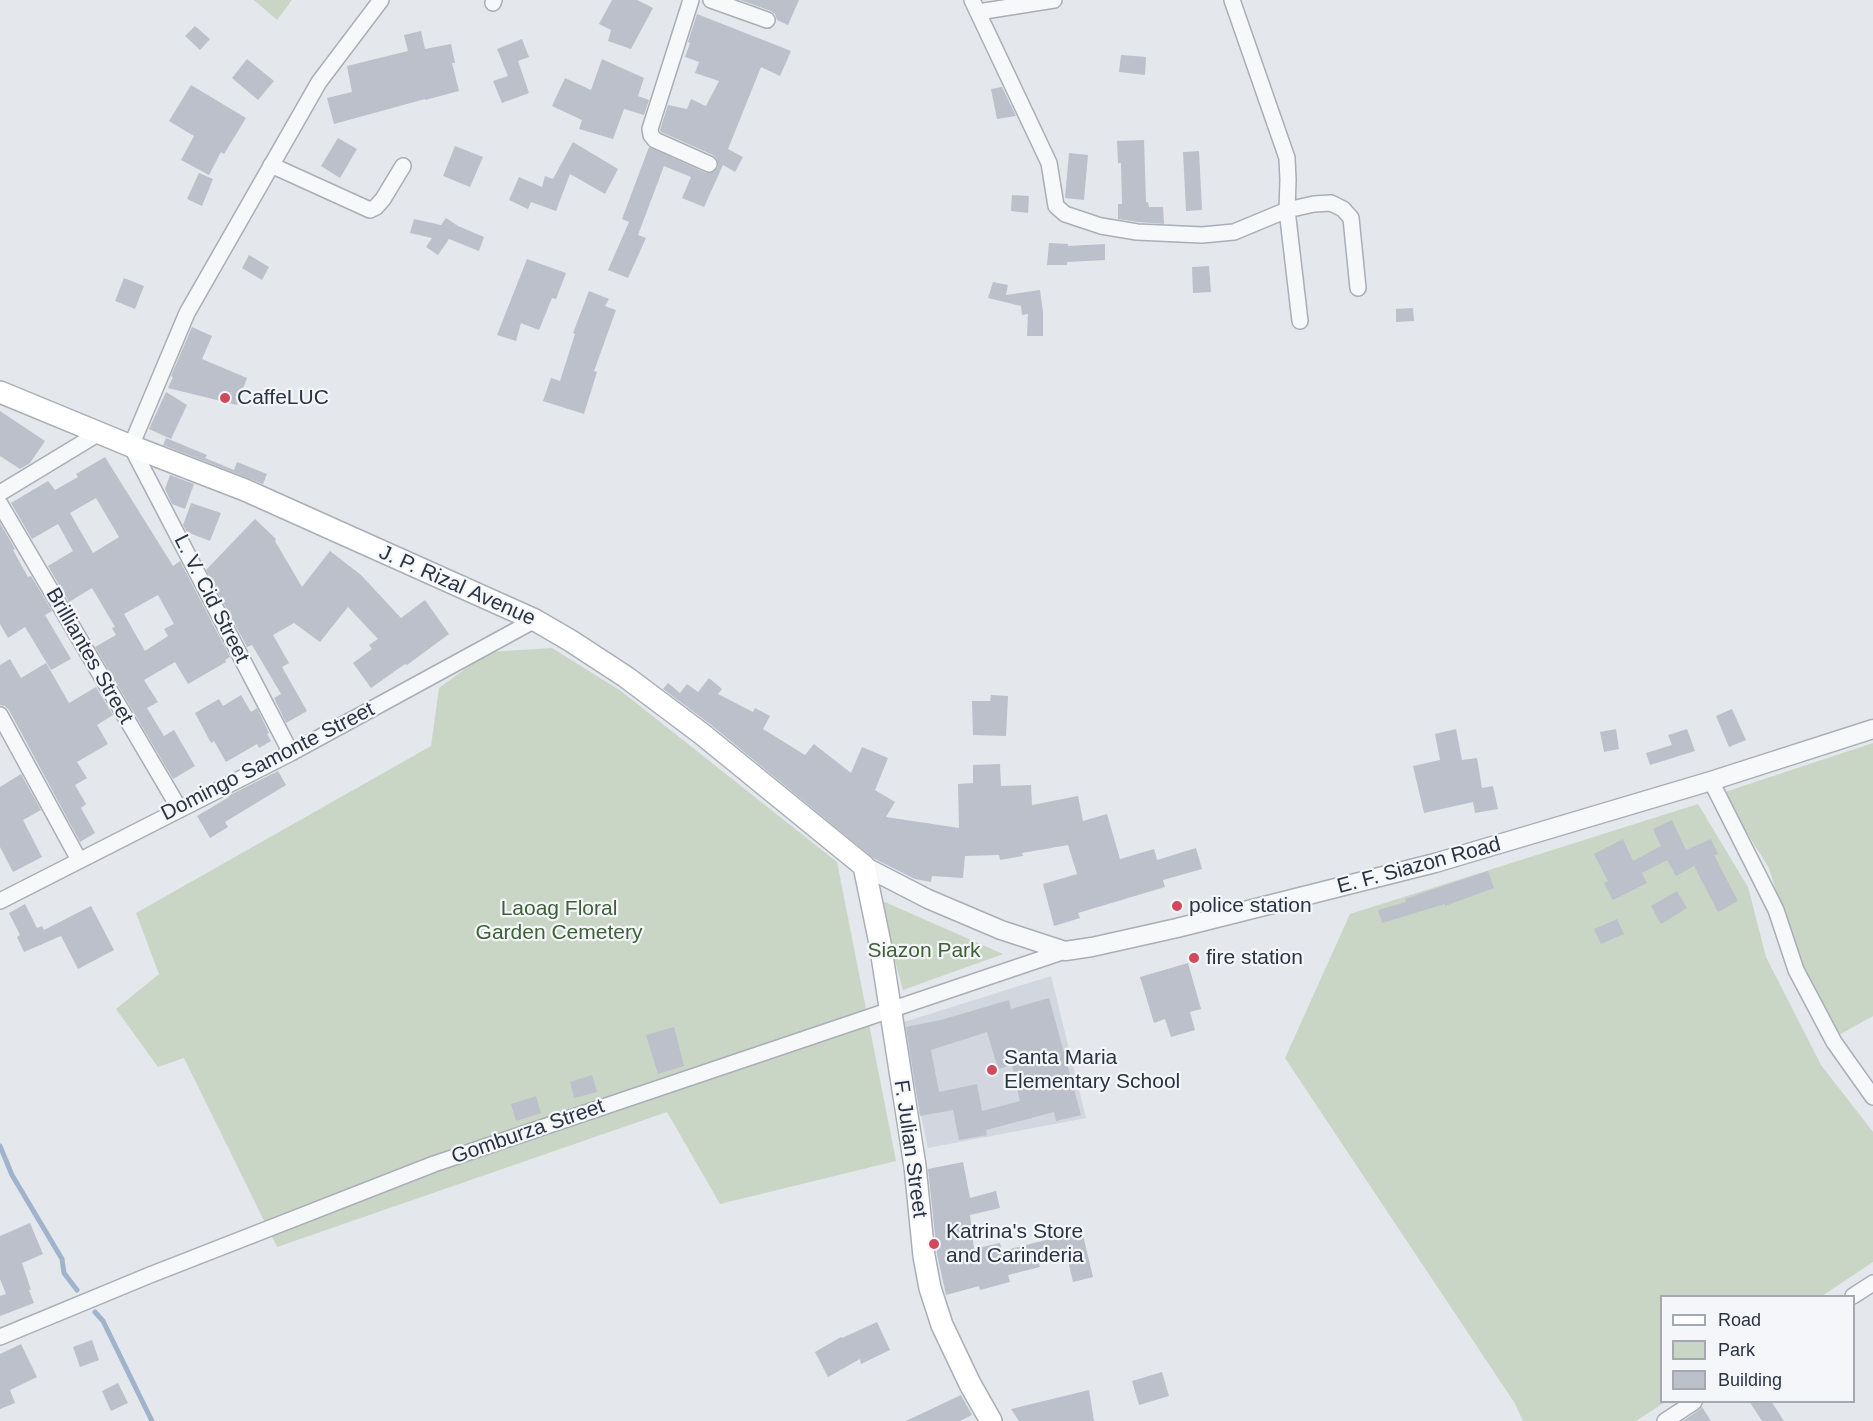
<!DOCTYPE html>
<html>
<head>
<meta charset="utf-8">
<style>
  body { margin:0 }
  #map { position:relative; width:1873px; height:1421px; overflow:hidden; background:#e4e7ec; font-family:Arial,sans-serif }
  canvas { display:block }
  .legend { position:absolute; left:1660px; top:1295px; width:195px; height:108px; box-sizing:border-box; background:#f4f6f9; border:2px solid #a4a8b1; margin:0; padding:8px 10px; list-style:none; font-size:18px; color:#2b3445 }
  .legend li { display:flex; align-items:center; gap:12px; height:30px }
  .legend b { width:30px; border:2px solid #a4a8b1 }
</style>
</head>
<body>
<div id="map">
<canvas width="1873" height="1421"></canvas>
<ul class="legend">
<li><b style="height:8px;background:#fff"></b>Road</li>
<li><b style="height:16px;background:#c9d6c5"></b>Park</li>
<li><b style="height:16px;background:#bbc0ca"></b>Building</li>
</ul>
</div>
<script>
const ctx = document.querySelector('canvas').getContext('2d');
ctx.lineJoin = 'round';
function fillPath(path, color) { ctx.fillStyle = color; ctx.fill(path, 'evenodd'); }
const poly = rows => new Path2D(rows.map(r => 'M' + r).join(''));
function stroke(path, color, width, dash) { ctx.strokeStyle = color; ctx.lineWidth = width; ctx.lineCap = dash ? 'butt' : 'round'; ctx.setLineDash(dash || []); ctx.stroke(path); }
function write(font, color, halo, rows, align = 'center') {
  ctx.font = font + ' Arial,sans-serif'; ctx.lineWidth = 4.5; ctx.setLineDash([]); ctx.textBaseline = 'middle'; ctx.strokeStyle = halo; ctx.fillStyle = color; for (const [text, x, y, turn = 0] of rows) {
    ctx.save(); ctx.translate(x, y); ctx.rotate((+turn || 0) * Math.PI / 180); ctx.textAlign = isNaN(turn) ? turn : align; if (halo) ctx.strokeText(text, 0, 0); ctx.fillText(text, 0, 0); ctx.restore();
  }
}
fillPath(poly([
  [1051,976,1086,1118,928,1148,901,1023]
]), '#d2d6de');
fillPath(poly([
  [254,0,292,0,277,20],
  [552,648,621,691,837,862,896,1161,720,1204,667,1112,277,1247,184,1058,158,1067,116,1009,159,974,136,913,431,746,439,688,488,652],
  [1873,743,1873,1016,1837,1036,1793,948,1769,868,1722,793],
  [1698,804,1748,887,1766,957,1821,1065,1873,1132,1873,1262,1822,1296,1662,1296,1662,1402,1665,1402,1636,1421,1523,1421,1514,1402,1285,1058,1350,914],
  [878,899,1003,954,903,990]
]), '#c9d6c5');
stroke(poly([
  [0,1146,12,1175,62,1259,64,1273,77,1290],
  [95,1312,103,1321,152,1421]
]), '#9fb4cc', 5);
fillPath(poly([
  [612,0,637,0,653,8,631,49,608,41,611,30,599,24],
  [740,0,799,0,788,25,777,20,775,14,771,11],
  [697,14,791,51,780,76,761,67,728,149,743,157,735,172,723,165,704,207,682,198,691,177,664,166,638,235,646,238,628,278,608,270,629,222,622,219,649,147,706,173,714,172,718,167,717,159,713,155,661,132,660,130,668,105,687,109,691,99,706,106,719,81,695,73,699,62,685,57,690,43,688,42],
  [195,26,210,39,200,50,185,36],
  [421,31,425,49,451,44,455,63,452,63,459,91,425,100,425,99,334,124,327,98,352,92,347,66,408,51,404,35],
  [522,39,529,57,518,61,529,93,502,103,493,81,508,76,497,49],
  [1121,55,1146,57,1145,75,1119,72],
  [247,59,274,81,258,100,232,78],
  [602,59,644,78,638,96,649,100,644,115,624,109,613,139,579,129,582,120,552,106,565,78,591,90],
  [191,85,246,118,224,154,221,152,209,175,181,160,194,136,169,121],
  [1002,87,1016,116,997,119,991,89],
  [338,138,357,149,340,178,321,166],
  [1144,140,1146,202,1148,202,1149,207,1163,207,1164,224,1138,222,1118,219,1118,204,1122,204,1121,163,1118,163,1117,141],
  [573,142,618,169,605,194,570,174,556,211,531,202,528,209,509,200,519,177,542,187,545,176,553,179],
  [455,146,483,157,470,187,443,176],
  [1199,151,1202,210,1186,211,1183,152],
  [1069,153,1088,155,1084,200,1065,198],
  [199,173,213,179,202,206,187,199],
  [1012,195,1029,196,1028,213,1011,211],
  [446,218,458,226,484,237,479,251,449,239,438,255,426,247,432,238,410,233,414,219,441,225],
  [1049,243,1068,244,1068,246,1105,244,1105,260,1067,262,1067,265,1047,265],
  [249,255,269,267,262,280,242,268],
  [527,259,566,273,556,299,552,298,539,330,521,323,516,341,497,335],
  [1209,266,1211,292,1193,293,1192,267],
  [124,278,144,286,135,309,115,301],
  [993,282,1008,285,1006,295,1040,290,1043,312,1043,336,1027,336,1028,314,1022,315,1021,306,988,298],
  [589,291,609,299,605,306,616,310,594,371,597,372,584,414,543,401,551,378,560,381,575,334,573,333],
  [1413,308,1414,321,1396,322,1396,309],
  [192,327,212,336,202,359,247,378,237,405,168,388,173,377,171,376],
  [166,392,187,405,171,439,149,429],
  [0,411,45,441,30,463,20,469,0,456],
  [166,438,207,455,205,458,234,470,237,462,267,474,263,484,163,445],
  [105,457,173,566,180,561,230,657,225,660,226,662,188,684,175,662,144,680,158,702,147,708,164,736,174,730,195,766,173,779,95,647,116,635,112,628,115,627,92,588,69,602,48,566,73,551,58,524,32,539,11,503,48,481,55,490,78,477,76,474],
  [96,498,119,537,93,553,70,513],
  [158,595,174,624,164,629,168,636,145,651,124,614],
  [170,475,194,484,185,509,172,504,165,489],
  [191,503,221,513,210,541,187,532,183,525],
  [255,519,276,539,275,541,302,587,330,551,361,575,401,618,425,600,449,634,407,665,405,664,371,688,353,663,372,649,369,645,378,639,348,607,320,642,294,623,273,635,289,663,282,667,307,711,286,723,274,698,281,694,252,645,247,647,206,570],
  [0,523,15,549,13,550,28,577,31,576,52,611,45,615,71,659,51,670,25,627,8,638,0,624],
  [10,659,21,678,46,663,69,703,96,687,113,715,97,725,108,744,77,762,87,778,75,785,86,804,81,808,95,833,80,842,9,710,5,706,0,705,0,665],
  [709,678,722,689,718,694,753,712,755,708,770,716,763,729,805,755,814,744,851,773,862,747,888,758,875,790,895,802,886,817,959,828,958,784,973,783,973,765,1000,764,1001,786,1031,785,1032,805,1078,796,1083,821,1107,814,1120,859,1154,849,1157,860,1196,848,1202,869,1163,880,1165,887,1078,913,1080,918,1054,926,1043,884,1077,874,1068,845,1022,853,1023,856,1000,860,999,855,965,856,963,878,932,876,931,882,915,879,873,858,710,724,663,689,668,683,680,693,687,684,698,692],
  [241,695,251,712,257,708,269,733,267,734,271,741,259,748,257,744,226,762,214,741,211,743,195,713,219,699,223,706],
  [991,695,1008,696,1006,736,973,735,972,701,990,701],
  [1732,709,1746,740,1729,747,1716,716],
  [1456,729,1462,760,1477,758,1482,788,1493,786,1498,809,1475,813,1473,802,1424,813,1413,766,1440,760,1435,734],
  [1616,729,1619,749,1604,752,1600,732],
  [1687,729,1695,751,1650,765,1646,753,1672,745,1668,735],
  [278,771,286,785,225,822,228,827,210,838,197,816,229,797,228,796],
  [21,774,41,810,23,820,42,857,13,872,0,847,0,787],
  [1672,820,1686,850,1711,839,1718,854,1714,855,1738,901,1718,912,1694,866,1676,876,1667,860,1642,873,1647,883,1613,900,1604,883,1608,881,1594,854,1623,839,1633,861,1661,846,1653,829],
  [1488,871,1494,888,1445,906,1445,904,1382,923,1378,910,1406,902,1405,899],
  [1677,891,1687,908,1661,924,1651,906],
  [25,904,37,928,42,926,44,930,91,906,114,950,78,969,61,936,24,952,17,937,20,935,9,913],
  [1617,919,1624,934,1601,944,1594,929],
  [1188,963,1201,1009,1190,1012,1195,1030,1171,1037,1165,1019,1154,1023,1140,977],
  [1049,998,1081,1115,1056,1121,1054,1112,986,1130,987,1135,959,1140,953,1110,920,1116,906,1027,941,1020,1009,1000,1011,1009],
  [987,1032,998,1069,1012,1065,1020,1101,982,1111,977,1084,939,1092,931,1050],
  [674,1027,684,1066,658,1074,646,1035],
  [592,1075,597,1092,574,1098,570,1082],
  [536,1096,541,1113,516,1121,511,1104],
  [963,1162,970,1198,996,1191,1000,1208,970,1215,974,1249,1000,1243,1002,1251,1082,1231,1093,1277,1073,1282,1066,1252,1038,1260,1040,1267,1008,1275,1010,1282,980,1290,979,1286,946,1295,937,1254,928,1169],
  [30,1223,43,1254,22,1263,31,1290,29,1290,34,1303,0,1316,0,1296,6,1294,0,1279,0,1236],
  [877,1322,890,1350,861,1364,860,1359,828,1377,815,1352,841,1337,842,1338],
  [92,1340,99,1360,80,1367,73,1347],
  [21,1344,37,1377,10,1390,15,1403,0,1409,0,1354],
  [1162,1372,1169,1396,1139,1405,1132,1381],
  [118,1383,128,1403,111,1411,102,1391],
  [1089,1390,1094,1421,1019,1421,1011,1409],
  [961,1395,972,1415,960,1421,906,1421],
  [1749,1401,1771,1401,1784,1421,1762,1421],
  [1702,1407,1711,1421,1683,1421,1699,1410]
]), '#bbc0ca');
const minor = poly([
  [691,0,650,129,651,135,655,140,709,164],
  [711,0,767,20],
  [972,0,1049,163,1056,206,1065,214,1101,226,1137,232,1202,235,1234,232,1287,210,1314,204,1331,203,1343,209,1351,218,1358,288],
  [1232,0,1287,158,1288,180,1287,210,1300,321],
  [493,3,494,0],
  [978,12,1054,0],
  [271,165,370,210,376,207,383,199,403,166],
  [0,493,99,433],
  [0,504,179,808],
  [0,715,79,860],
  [291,753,131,446,187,313,319,82,381,0],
  [1711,781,1776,910,1796,970,1834,1042,1873,1097],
  [0,901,291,753,535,620],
  [1853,1296,1873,1283],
  [0,1337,150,1275,434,1164,1065,951],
  [1665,1421,1694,1402]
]);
const tertiary = poly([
  [864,866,928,899,1001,930,1065,951,1092,947,1177,928,1435,863,1711,781,1873,729]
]);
const secondary = poly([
  [0,392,131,446,245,490,535,620,571,641,626,677,702,734,864,866,880,943,915,1166,924,1256,930,1288,942,1325,970,1384,991,1421]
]);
stroke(minor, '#a9aeb7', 18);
stroke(tertiary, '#a9aeb7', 21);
stroke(secondary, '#a9aeb7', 24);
stroke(minor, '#f7f8fa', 15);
stroke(tertiary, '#f7f8fa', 18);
stroke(secondary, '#fff', 21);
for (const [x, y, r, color] of [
  [225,398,6,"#d1495b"],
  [1177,906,6,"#d1495b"],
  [1194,958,6,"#d1495b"],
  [992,1070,6,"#d1495b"],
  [934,1244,6,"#d1495b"]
]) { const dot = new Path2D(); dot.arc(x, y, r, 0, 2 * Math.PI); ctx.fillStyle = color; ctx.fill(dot); stroke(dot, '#f4f6f9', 2); }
write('21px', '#2b3445', '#f4f6f9', [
  ["CaffeLUC",237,398],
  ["police station",1189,906],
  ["fire station",1206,958],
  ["Santa Maria",1004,1058],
  ["Elementary School",1004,1082],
  ["Katrina's Store",946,1232],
  ["and Carinderia",946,1256]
], 'left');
write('21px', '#2b3445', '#f4f6f9', [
  ["J. P. Rizal Avenue",457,586,24],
  ["L. V. Cid Street",211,599,63],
  ["Brilliantes Street",89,656,60],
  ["Domingo Samonte Street",268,762,-27],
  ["E. F. Siazon Road",1419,866,-15],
  ["Gomburza Street",528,1132,-19],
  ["F. Julian Street",910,1149,82]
]);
write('21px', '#3f6138', '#f4f6f9', [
  ["Laoag Floral",559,909],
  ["Garden Cemetery",559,933],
  ["Siazon Park",924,951]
]);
</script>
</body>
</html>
